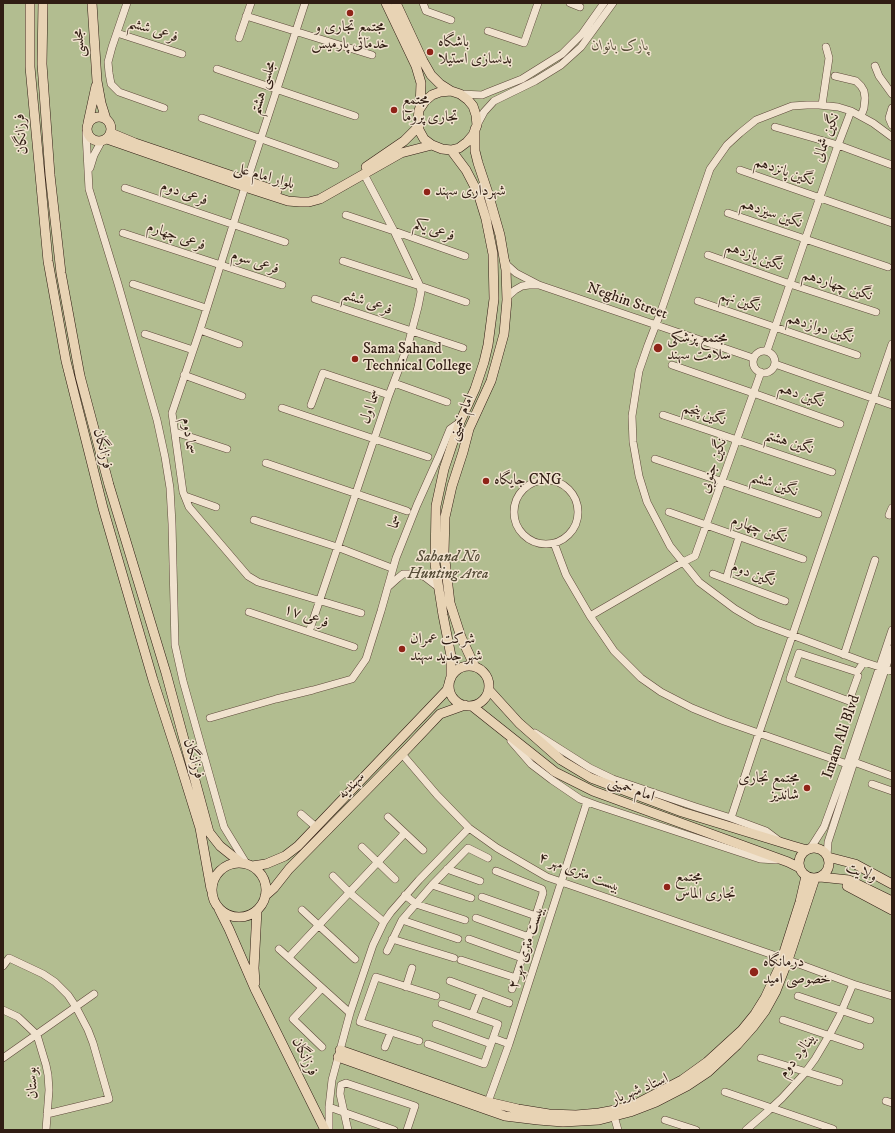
<!DOCTYPE html>
<html>
<head>
<meta charset="utf-8">
<style>
  body { margin:0 }
  #map { position:relative; width:895px; height:1133px; overflow:hidden; background:#e8d3b4; font-family:"IM FELL DW Pica",serif }
  canvas { display:block }
  .frame { position:absolute; inset:0; border:4px solid #301d13; pointer-events:none }
</style>
</head>
<body>
<div id="map">
<canvas width="895" height="1133"></canvas>
<div class="frame"></div>
</div>
<script>
const ctx = document.querySelector('canvas').getContext('2d');
ctx.lineJoin = 'round';
function fillPath(path, color) { ctx.fillStyle = color; ctx.fill(path, 'evenodd'); }
const poly = rows => new Path2D(rows.map(r => 'M' + r).join(''));
function stroke(path, color, width, dash) { ctx.strokeStyle = color; ctx.lineWidth = width; ctx.lineCap = dash ? 'butt' : 'round'; ctx.setLineDash(dash || []); ctx.stroke(path); }
function write(font, color, halo, rows, align = 'center') {
  ctx.font = font + ' "IM FELL DW Pica",Amiri,serif'; ctx.lineWidth = 3; ctx.setLineDash([]); ctx.textBaseline = 'middle'; ctx.strokeStyle = halo; ctx.fillStyle = color; for (const [text, x, y, turn = 0] of rows) {
    ctx.save(); ctx.translate(x, y); ctx.rotate((+turn || 0) * Math.PI / 180); ctx.textAlign = isNaN(turn) ? turn : align; if (halo) ctx.strokeText(text, 0, 0); ctx.fillText(text, 0, 0); ctx.restore();
  }
}
fillPath(poly([
  [3,3,892,3,892,1130,3,1130]
]), '#b2bd90');
const minor = poly([
  [127,3,112,47,108,62,109,73,111,84,119,92,164,108],
  [423,3,426,11,451,20],
  [570,3,580,7],
  [246,16,372,55],
  [488,31,524,43,538,3],
  [117,33,182,54],
  [239,38,251,3],
  [875,66,879,76,892,94],
  [217,69,355,116],
  [835,76,856,81,861,86,864,91,865,98,864,108,861,116],
  [460,94,482,95,489,92,522,79,562,54,582,34,604,3],
  [822,105,829,58,826,47],
  [892,108,889,118,892,125],
  [202,118,335,165],
  [477,125,484,112,494,101,535,81,561,65,581,47,613,3],
  [775,127,838,145,892,165],
  [86,133,89,189,118,284,157,420,165,457,170,488,172,524,175,645,183,681,224,827,246,863],
  [892,137,873,123,851,111,838,107,819,105,807,105,792,106,756,120,740,133,727,145,710,169,660,314,648,345,639,371,632,416,633,442,639,476,647,502,670,546,699,582,735,609,757,622,864,662,892,671],
  [90,168,94,155,101,142],
  [740,170,892,223],
  [247,181,305,3],
  [245,187,200,330,172,413,183,492,189,507,248,576,258,582,361,613],
  [125,188,285,242],
  [728,213,888,267],
  [346,215,394,231,465,256],
  [123,233,282,285],
  [708,255,790,284,876,312],
  [505,260,507,265,516,273,539,285,753,358],
  [343,261,420,286,466,302],
  [133,284,206,308],
  [507,297,515,290,522,286,529,285,538,285],
  [315,299,463,348],
  [698,301,857,355],
  [200,330,239,344],
  [145,334,193,350],
  '753 362a11 11 0 1 1 22 0a11 11 0 1 1-22 0Z',
  [767,351,805,240,838,145,851,111],
  [775,364,892,405],
  [672,365,753,393,840,424],
  [184,375,242,396],
  [394,383,447,402],
  [311,405,323,373,389,395],
  [282,408,428,457],
  [663,415,832,472],
  [175,432,227,449],
  [655,459,818,514],
  [266,463,407,511],
  '514 512a32 32 0 1 1 64 0a32 32 0 1 1-64 0Z',
  [185,496,216,507],
  [669,512,803,559],
  [889,515,892,508],
  [254,520,337,547,389,567],
  [554,543,566,575,590,616,614,651,641,678,661,692,692,708,724,721,847,764],
  [713,574,785,601],
  [726,579,739,537],
  [388,587,398,578,403,574,418,574,425,577,438,587],
  [249,612,354,647],
  [590,616,683,562,695,556,761,372],
  [309,632,389,395,408,345,418,307,421,292,420,286,394,231,364,174],
  [844,655,875,560],
  [858,676,849,701,790,679,799,653,857,672,864,662],
  [210,718,276,699,313,690,352,679,366,659,381,611,396,558,417,505,439,456,450,429,460,422],
  [535,733,590,768,613,779,696,807,731,818,766,831,778,840],
  [511,741,531,764,552,780,580,799,596,805,760,859,777,860],
  [402,754,437,795,469,828,497,848,547,877,782,958],
  [854,762,892,776],
  [872,784,892,791],
  [301,814,316,827],
  [388,817,423,850],
  [731,818,759,733,892,344],
  [362,847,395,879],
  [810,849,824,827,847,764,892,630],
  [827,856,828,842,854,762,892,649],
  [447,869,480,881],
  [496,871,542,889,543,893,512,989],
  [333,876,350,893,384,922],
  [432,885,471,898],
  [405,895,416,904,465,920],
  [482,897,536,916],
  [302,910,355,959],
  [476,918,529,937],
  [402,920,458,939],
  [392,939,454,958],
  [469,939,522,958],
  [279,949,350,1013],
  [387,951,402,920,432,885,468,848,488,858],
  [289,957,405,833],
  [461,960,516,978],
  [788,960,853,984,892,996],
  [3,966,9,958,43,974,55,982,68,995,76,1007,88,1030,93,1043,109,1099,47,1114],
  [450,981,509,1003],
  [406,987,412,968],
  [798,996,870,1020],
  [3,1010,18,1017,37,1035,46,1065,48,1075,49,1090,46,1130],
  [472,1015,481,992],
  [783,1020,860,1046],
  [436,1024,491,1044],
  [493,1038,509,1044],
  [419,1041,360,1022,376,977,436,996],
  [428,1044,484,1064,498,1024,442,1004],
  [322,1047,293,1019,322,988],
  [385,1047,391,1032],
  [3,1058,94,994],
  [761,1058,839,1082],
  [725,1092,833,1129],
  [886,1101,892,1103],
  [488,1102,509,1044,587,802],
  [329,1107,394,1130],
  [614,1116,618,1130],
  [665,1120,696,1130],
  [329,1130,329,1107,332,1080,350,1013,373,945,384,922,391,912,419,880,469,828],
  [348,1130,340,1094,341,1085,346,1083,415,1106,407,1130],
  [746,1130,768,1111,782,1098,804,1074,815,1059,831,1032,839,1017,853,984]
]);
const major = poly([
  [30,3,30,67,48,261,66,361,103,508,153,680,178,757,200,828,211,889],
  [43,3,42,64,50,175,61,273,80,376,109,485,166,673,209,832,220,846,240,862],
  [92,3,97,81,101,103,106,119],
  [386,3,416,66,421,83,420,108],
  [396,3,423,61,431,75,440,84,451,91,460,94,468,100,473,106,476,115,477,125,473,135,467,142,459,148,451,150,442,149,432,145,424,139,419,130,418,120,419,110,425,101,432,95,440,92,451,91],
  '87 129a12 12 0 1 1 24 0a12 12 0 1 1-24 0Z',
  [88,123,96,86],
  [475,129,475,151,478,163,488,193,500,235,506,270,507,300,504,334,491,381,469,429,463,452,452,486,445,517,444,552,450,603,461,637,475,667],
  [111,133,135,143,277,191],
  [107,139,245,187,288,201,300,202,309,202,320,199,401,153,432,145],
  [451,150,466,170,478,193,486,219,493,254,494,299,488,345,484,362,475,389,460,422,452,445,444,469,436,506,435,564,443,615,451,656,451,678],
  [366,167,404,141,419,126],
  '449 686a20 20 0 1 1 40 0a20 20 0 1 1-40 0Z',
  [489,690,519,723,561,760,591,778,682,812,793,846,807,850],
  [472,706,555,772,593,791,788,862,800,868],
  '799 863a15 15 0 1 1 30 0a15 15 0 1 1-30 0Z',
  [828,857,855,864,892,884],
  '212 890a27 27 0 1 1 54 0a27 27 0 1 1-54 0Z',
  [252,866,266,864,285,856,298,846,447,690,449,684],
  [820,877,849,880,892,901],
  [847,886,892,910],
  [265,896,274,888,289,869,402,754,440,714,465,705],
  [219,909,229,929,255,989,325,1130],
  [255,983,254,968,257,910],
  [340,1050,488,1102,518,1109,549,1114,576,1115,599,1113,615,1110,636,1104,682,1080,707,1062,742,1030,755,1014,765,998,779,968,800,902,806,876],
  [338,1057,485,1109,505,1116,538,1120,563,1122,599,1120,630,1112,656,1102,687,1086,708,1072,737,1045,753,1027,765,1011,776,991,788,960,815,878]
]);
stroke(minor, '#5e4a3b', 8);
stroke(major, '#301d13', 10);
stroke(minor, '#f0e2ce', 7);
stroke(major, '#e8d3b4', 9);
for (const [x, y, r, color] of [
  [350,13,4,"#8f2418"],
  [430,52,4,"#8f2418"],
  [394,110,4,"#8f2418"],
  [427,192,4,"#8f2418"],
  [658,348,5,"#8f2418"],
  [355,359,4,"#8f2418"],
  [486,481,4,"#8f2418"],
  [402,649,4,"#8f2418"],
  [807,788,4,"#8f2418"],
  [667,887,4,"#8f2418"],
  [754,972,5,"#8f2418"]
]) { const dot = new Path2D(); dot.arc(x, y, r, 0, 2 * Math.PI); ctx.fillStyle = color; ctx.fill(dot); stroke(dot, '#f0e2ce', 1.5); }
write('15px', '#301d13', '#f0e2ce', [
  ["مجتمع تجاری و",350,28,"center"],
  ["خدماتی پارمیس",350,45,"center"],
  ["باشگاه",438,43],
  ["بدنسازی استیلا",438,60],
  ["مجتمع",402,101],
  ["تجاری پروما",402,118],
  ["شهرداری سهند",435,192],
  ["مجتمع پزشکی",667,339],
  ["سلامت سهند",667,356],
  ["Sama Sahand",363,350],
  ["Technical College",363,367],
  ["جایگاه CNG",494,481],
  ["شرکت عمران",410,640],
  ["شهر جدید سهند",410,657],
  ["مجتمع تجاری",799,779,"right"],
  ["شاندیز",799,796,"right"],
  ["مجتمع",675,878],
  ["تجاری الماس",675,895],
  ["درمانگاه",763,963],
  ["خصوصی امید",763,980]
], 'left');
write('15px', '#301d13', '#f0e2ce', [
  ["فرعی ششم",153,31,18],
  ["مجلسی",80,43,-94],
  ["مجلسی هشتم",264,88,-72],
  ["فرزانگان",22,134,-95],
  ["نگین شمالی",827,138,-70],
  ["نگین پانزدهم",784,172,19],
  ["بلوار امام علی",264,177,16],
  ["فرعی دوم",184,194,19],
  ["نگین سیزدهم",771,214,19],
  ["فرعی یکم",434,231,19],
  ["فرعی چهارم",176,237,19],
  ["نگین یازدهم",754,257,20],
  ["فرعی سوم",255,263,18],
  ["نگین چهاردهم",837,286,18],
  ["Neghin Street",627,302,19],
  ["نگین نهم",740,302,18],
  ["فرعی ششم",367,303,19],
  ["نگین دوازدهم",820,329,18],
  ["نگین دهم",801,396,20],
  ["سما اول",371,407,-71],
  ["نگین پنجم",704,415,18],
  ["امام خمینی",462,418,-69],
  ["سما دوم",188,436,82],
  ["نگین هشتم",789,443,18],
  ["فرزانگان",102,449,76],
  ["نگین جنوبی",714,466,-71],
  ["نگین ششم",774,485,19],
  ["سما",396,522,-69],
  ["نگین چهارم",759,530,19],
  ["نگین دوم",753,575,20],
  ["فرعی ۱۷",306,617,19],
  ["Imam Ali Blvd",842,737,-71],
  ["فرزانگان",193,759,73],
  ["سهندیه",352,786,-46],
  ["امام خمینی",631,790,20],
  ["بیست متری مهر ۴",579,873,21],
  ["ولایت",861,873,20],
  ["بیست متری مهر ۲",527,948,-72],
  ["بینالود دوم",798,1056,-53],
  ["فرزانگان",304,1057,64],
  ["بوستان",33,1083,-93],
  ["استاد شهریار",640,1090,-22]
]);
write('italic 15px', '#574d38', '#f0e2ce', [
  ["پارک بانوان",620,47],
  ["Sahand No",448,558],
  ["Hunting Area",448,575]
]);
</script>
</body>
</html>
